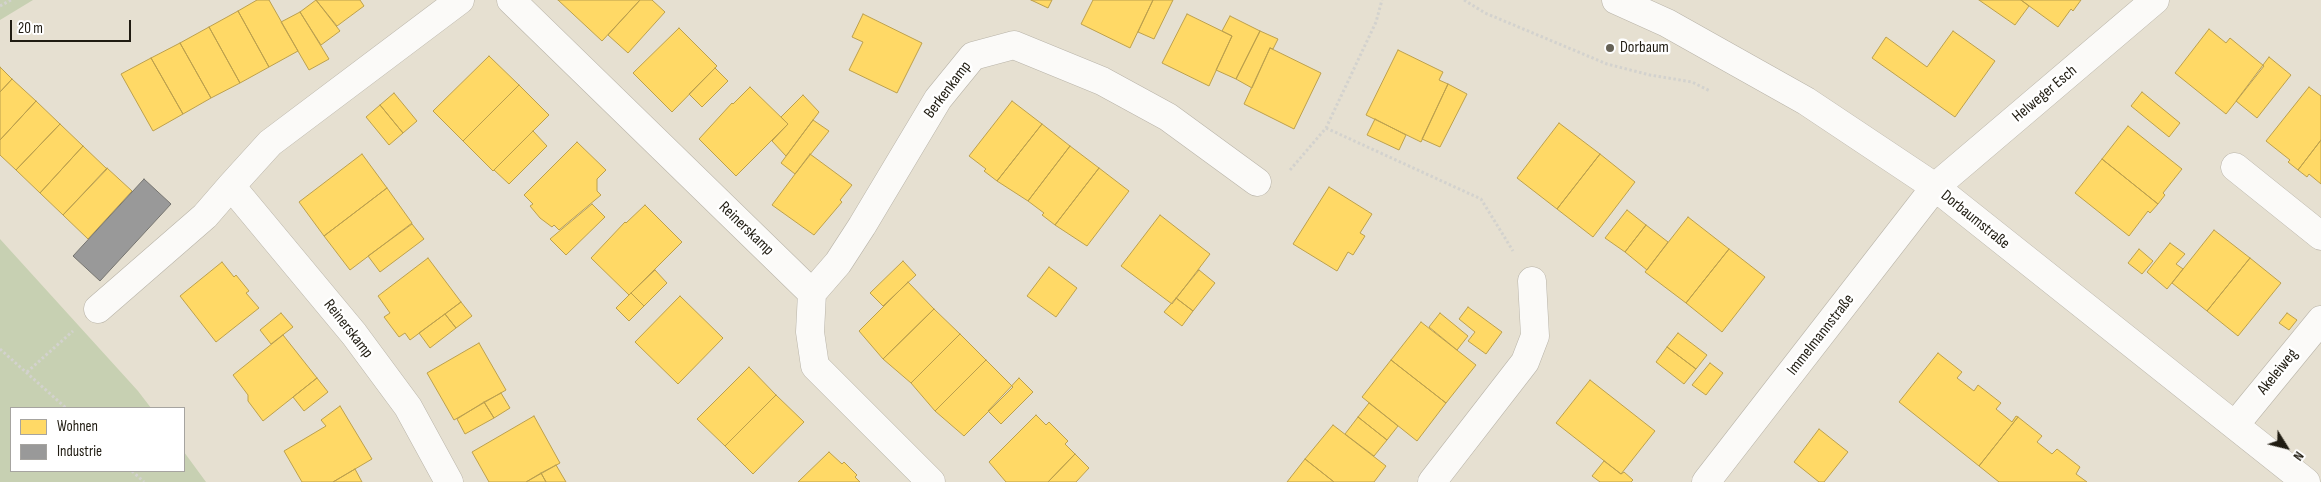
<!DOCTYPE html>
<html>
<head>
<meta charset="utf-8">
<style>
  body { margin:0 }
  #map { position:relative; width:2321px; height:482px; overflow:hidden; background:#e6e0d1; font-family:"Sofia Sans Condensed",sans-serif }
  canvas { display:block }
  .legend { position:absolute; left:10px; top:407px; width:175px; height:65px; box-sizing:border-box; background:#fff; border:1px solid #a6a4a0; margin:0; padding:6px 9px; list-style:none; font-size:15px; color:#201c12 }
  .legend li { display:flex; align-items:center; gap:10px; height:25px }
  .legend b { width:25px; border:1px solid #a6a4a0 }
  .north { position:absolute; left:2261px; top:422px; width:50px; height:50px; -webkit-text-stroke:4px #fff; paint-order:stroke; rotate:126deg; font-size:14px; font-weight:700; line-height:20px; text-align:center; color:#201c12 }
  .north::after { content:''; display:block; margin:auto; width:18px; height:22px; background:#201c12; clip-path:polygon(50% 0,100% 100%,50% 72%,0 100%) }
  .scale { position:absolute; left:10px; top:20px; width:121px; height:22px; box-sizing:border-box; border:2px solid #201c12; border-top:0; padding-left:6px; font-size:15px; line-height:18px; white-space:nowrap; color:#201c12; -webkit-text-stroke:4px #fff; paint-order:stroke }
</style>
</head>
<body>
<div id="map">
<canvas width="2321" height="482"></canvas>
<ul class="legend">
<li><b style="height:14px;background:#ffd966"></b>Wohnen</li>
<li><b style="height:14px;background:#999"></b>Industrie</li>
</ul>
<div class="north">N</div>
<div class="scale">20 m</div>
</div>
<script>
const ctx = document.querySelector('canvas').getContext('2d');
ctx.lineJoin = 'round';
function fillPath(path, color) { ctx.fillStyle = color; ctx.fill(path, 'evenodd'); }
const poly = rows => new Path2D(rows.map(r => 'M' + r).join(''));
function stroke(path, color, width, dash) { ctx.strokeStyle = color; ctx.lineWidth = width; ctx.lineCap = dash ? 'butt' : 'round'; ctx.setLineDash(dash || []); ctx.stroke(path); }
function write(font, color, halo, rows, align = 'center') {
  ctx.font = font + ' "Sofia Sans Condensed",sans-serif'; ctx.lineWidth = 5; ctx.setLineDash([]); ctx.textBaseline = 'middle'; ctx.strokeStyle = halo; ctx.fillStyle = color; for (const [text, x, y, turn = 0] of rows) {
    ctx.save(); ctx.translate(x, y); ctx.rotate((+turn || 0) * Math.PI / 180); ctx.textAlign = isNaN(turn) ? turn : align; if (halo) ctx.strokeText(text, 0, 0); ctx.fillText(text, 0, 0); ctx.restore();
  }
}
fillPath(poly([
  [0,0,33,0,0,20],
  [0,239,138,391,151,408,11,408,11,471,184,471,184,452,206,482,0,482]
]), '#c7d0b2');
const homes = poly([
  [257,0,269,0,298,51,269,67,238,11,257,0],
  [316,0,340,31,321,45,300,12,316,0],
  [316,0,360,0,364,6,337,26,316,0],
  [558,0,640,0,602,41,558,0],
  [640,0,652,0,665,12,628,53,608,35,640,0],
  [1031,0,1052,0,1048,8,1031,0],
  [1093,0,1153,0,1130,48,1081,24,1093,0],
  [1153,0,1173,0,1154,39,1138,32,1153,0],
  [1979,0,2021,0,2029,6,2015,25,1979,0],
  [2021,0,2081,0,2073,11,2071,9,2058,27,2021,0],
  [238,11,269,67,240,83,209,27,238,11],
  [300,12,329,59,309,70,281,22,300,12],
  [863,14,922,43,897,93,849,70,863,42,852,37,863,14],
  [1187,14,1232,36,1209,86,1162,63,1187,14],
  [1230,16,1260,31,1236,79,1216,70,1232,36,1222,31,1230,16],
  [209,27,240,83,211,98,180,43,209,27],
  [679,28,717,66,672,112,633,73,679,28],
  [2209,29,2226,43,2230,38,2264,66,2226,114,2175,73,2209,29],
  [1260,31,1278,39,1273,49,1270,48,1252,88,1236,79,1260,31],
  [1953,31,1995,61,1955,117,1872,58,1886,37,1927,67,1953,31],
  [180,43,211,98,183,114,151,58,180,43],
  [1270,48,1321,73,1294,129,1244,104,1270,48],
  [1398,50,1443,72,1439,80,1448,84,1421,142,1366,115,1398,50],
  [489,56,519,85,463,141,433,111,489,56],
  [2269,57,2291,75,2257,118,2236,101,2269,57],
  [151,58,183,114,153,131,121,74,151,58],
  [0,67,12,79,0,92,0,67],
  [715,68,728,81,702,107,689,94,715,68],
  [12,79,36,101,0,140,0,92,12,79],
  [1448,84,1467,94,1440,147,1422,139,1448,84],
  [519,85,549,115,493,171,463,141,519,85],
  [750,87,788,124,736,176,699,139,732,103,733,104,750,87],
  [2309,87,2321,96,2321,140,2298,170,2288,162,2290,160,2266,141,2309,87],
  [2142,92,2180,123,2169,137,2131,106,2142,92],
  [394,93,417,121,403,133,380,105,394,93],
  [803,95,819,112,786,156,772,141,788,124,781,117,803,95],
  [36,101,60,124,16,170,0,155,0,140,36,101],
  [1012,101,1042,124,997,181,984,171,986,169,969,156,1012,101],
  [380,105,403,133,389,145,366,117,380,105],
  [1375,119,1406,135,1399,150,1367,135,1375,119],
  [813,120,829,131,795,174,781,163,813,120],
  [1559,123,1600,154,1557,209,1517,178,1559,123],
  [60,124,83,146,40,193,16,170,60,124],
  [1042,124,1070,146,1028,201,997,181,1042,124],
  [2128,126,2182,169,2163,193,2165,195,2158,204,2102,159,2128,126],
  [533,131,547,146,509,184,494,170,533,131],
  [2321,140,2321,184,2309,174,2307,177,2298,170,2321,140],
  [577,142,606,170,597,179,597,191,601,195,559,230,554,225,552,227,540,218,530,206,533,204,524,195,577,142],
  [83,146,107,169,63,215,40,193,83,146],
  [1070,146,1099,168,1055,225,1042,215,1044,213,1028,201,1070,146],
  [362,154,387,188,324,236,299,202,362,154],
  [810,154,852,185,840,200,842,202,814,235,772,205,810,154],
  [1600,154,1635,182,1593,237,1557,209,1600,154],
  [2102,159,2158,204,2150,213,2148,211,2129,236,2075,193,2102,159],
  [107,168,132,191,88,239,63,215,107,168],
  [1099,168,1129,191,1087,246,1055,225,1099,168],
  [1329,187,1372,214,1360,233,1365,236,1353,255,1348,252,1337,271,1293,244,1329,187],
  [387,188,412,223,350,270,324,236,387,188],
  [592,204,605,217,566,255,550,239,592,204],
  [645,205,682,242,629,295,591,258,625,222,626,223,645,205],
  [1627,210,1646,225,1625,252,1605,238,1627,210],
  [1160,215,1210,254,1172,304,1121,266,1160,215],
  [1688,217,1729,249,1686,303,1645,272,1688,217],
  [412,224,424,239,380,272,368,256,412,224],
  [1646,225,1668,242,1647,270,1625,252,1646,225],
  [2214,230,2250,258,2207,311,2172,283,2214,230],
  [2170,243,2185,254,2176,264,2183,269,2167,289,2147,272,2170,243],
  [1729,249,1765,277,1722,332,1686,303,1729,249],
  [2139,249,2153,261,2142,274,2128,263,2139,249],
  [428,258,461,302,410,340,405,333,399,337,384,317,390,313,378,296,428,258],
  [2250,258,2281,283,2238,336,2207,311,2250,258],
  [903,261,916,275,883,306,870,293,903,261],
  [222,262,234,277,236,275,249,291,246,293,259,308,216,342,180,296,222,262],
  [1049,267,1077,288,1056,317,1027,296,1049,267],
  [655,270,667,283,644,306,631,293,655,270],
  [1199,270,1215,283,1193,311,1176,298,1199,270],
  [908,282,934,309,883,359,859,331,908,282],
  [631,293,644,306,629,321,616,308,631,293],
  [680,296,723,338,678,384,635,342,680,296],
  [1176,298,1193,311,1182,326,1164,312,1176,298],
  [461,302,472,316,456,328,445,314,461,302],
  [1468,307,1502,332,1486,354,1468,341,1475,332,1459,319,1468,307],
  [934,309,960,334,911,383,883,359,934,309],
  [281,313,293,327,271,344,260,330,281,313],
  [1440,313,1468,336,1457,350,1429,327,1440,313],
  [2287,313,2297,320,2289,330,2279,323,2287,313],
  [445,314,456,328,430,348,419,333,445,314],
  [1421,322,1476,365,1446,403,1391,360,1421,322],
  [1678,333,1707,355,1696,369,1667,347,1678,333],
  [960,334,986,360,935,411,911,383,960,334],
  [283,335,317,378,263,421,248,401,248,395,233,375,283,335],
  [479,343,506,390,454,420,427,373,479,343],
  [1667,347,1696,369,1684,384,1656,362,1667,347],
  [1938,353,1962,372,1957,378,1974,391,1978,385,2001,403,1996,409,2012,422,2016,416,2018,417,1979,466,1899,402,1938,353],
  [986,360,1013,387,964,436,935,411,986,360],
  [1391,360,1446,403,1417,441,1362,397,1391,360],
  [1710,363,1723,373,1706,395,1692,385,1710,363],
  [749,367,776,395,725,446,697,419,749,367],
  [317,378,328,392,304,411,293,397,317,378],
  [1019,378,1033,392,1001,424,988,411,1019,378],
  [1590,380,1655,431,1621,474,1556,423,1590,380],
  [501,393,510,408,494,418,484,402,501,393],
  [776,395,804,422,753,474,725,446,776,395],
  [484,402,494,418,465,434,457,419,484,402],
  [1369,403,1398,426,1387,440,1358,417,1369,403],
  [340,406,372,459,333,482,302,482,284,451,326,426,321,420,340,406],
  [1036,415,1046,425,1049,422,1068,441,1065,444,1075,454,1048,482,1006,482,989,462,1036,415],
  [534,416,560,463,526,482,489,482,472,452,534,416],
  [1358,417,1387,440,1374,456,1345,434,1358,417],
  [2018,417,2042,436,2037,442,2052,454,2057,449,2080,467,2076,474,2087,482,1999,482,1979,466,2018,417],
  [1333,425,1386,466,1374,482,1334,482,1305,459,1333,425],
  [1819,429,1848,452,1824,482,1819,482,1794,462,1819,429],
  [829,452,842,464,844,462,857,475,855,477,860,482,798,482,829,452],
  [1075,454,1089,468,1076,482,1048,482,1075,454],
  [1305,459,1334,482,1287,482,1305,459],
  [1604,461,1621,474,1624,472,1633,480,1631,482,1600,482,1592,476,1604,461],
  [556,465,566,482,546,482,541,473,556,465],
  [355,469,362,482,333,482,355,469],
  [541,473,546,482,526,482,541,473]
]);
fillPath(homes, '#ffd966');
stroke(homes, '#bca04d', 1);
const industry = poly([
  [144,179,171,204,100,281,73,256,144,179]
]);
fillPath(industry, '#999');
stroke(industry, '#757470', 1);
const minor = poly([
  [511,0,812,293,810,332,815,366,931,482],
  [1616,0,1667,23,1806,101,1935,187,2306,482],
  [2235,167,2321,236],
  [812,293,838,263,862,226,938,99,973,56,1014,45,1102,81,1168,117,1257,182],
  [98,309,205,216,231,186],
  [2235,425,2321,320],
  [449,482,408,407,354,334,231,186,270,143,460,0],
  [1432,482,1525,362,1535,336,1532,281],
  [1706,482,1935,187,2155,0]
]);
stroke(minor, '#b8b3a8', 29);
stroke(poly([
  [1464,0,1485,13,1607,64,1650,75,1692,82,1710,91],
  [0,6,11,0],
  [1326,128,1481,199,1513,251],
  [1290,170,1326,128,1376,22,1382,0],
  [0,349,66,408],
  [27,372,73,331],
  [132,471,144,482]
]), '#d3d2ce', 3, [2.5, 2.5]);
stroke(minor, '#fbfaf8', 28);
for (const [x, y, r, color] of [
  [1610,48,5,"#656155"]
]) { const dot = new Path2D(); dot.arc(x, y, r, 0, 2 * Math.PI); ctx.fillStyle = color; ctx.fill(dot); stroke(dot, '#fff', 2); }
write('16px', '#201c12', '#fff', [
  ["Dorbaum",1620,48]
], 'left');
write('16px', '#201c12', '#fff', [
  ["Berkenkamp",948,90,-53],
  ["Helweger Esch",2045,94,-40],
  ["Dorbaumstraße",1975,220,39],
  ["Reinerskamp",746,229,44],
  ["Reinerskamp",348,329,52],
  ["Immelmannstraße",1821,335,-52],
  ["Akeleiweg",2278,372,-51]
]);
</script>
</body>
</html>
